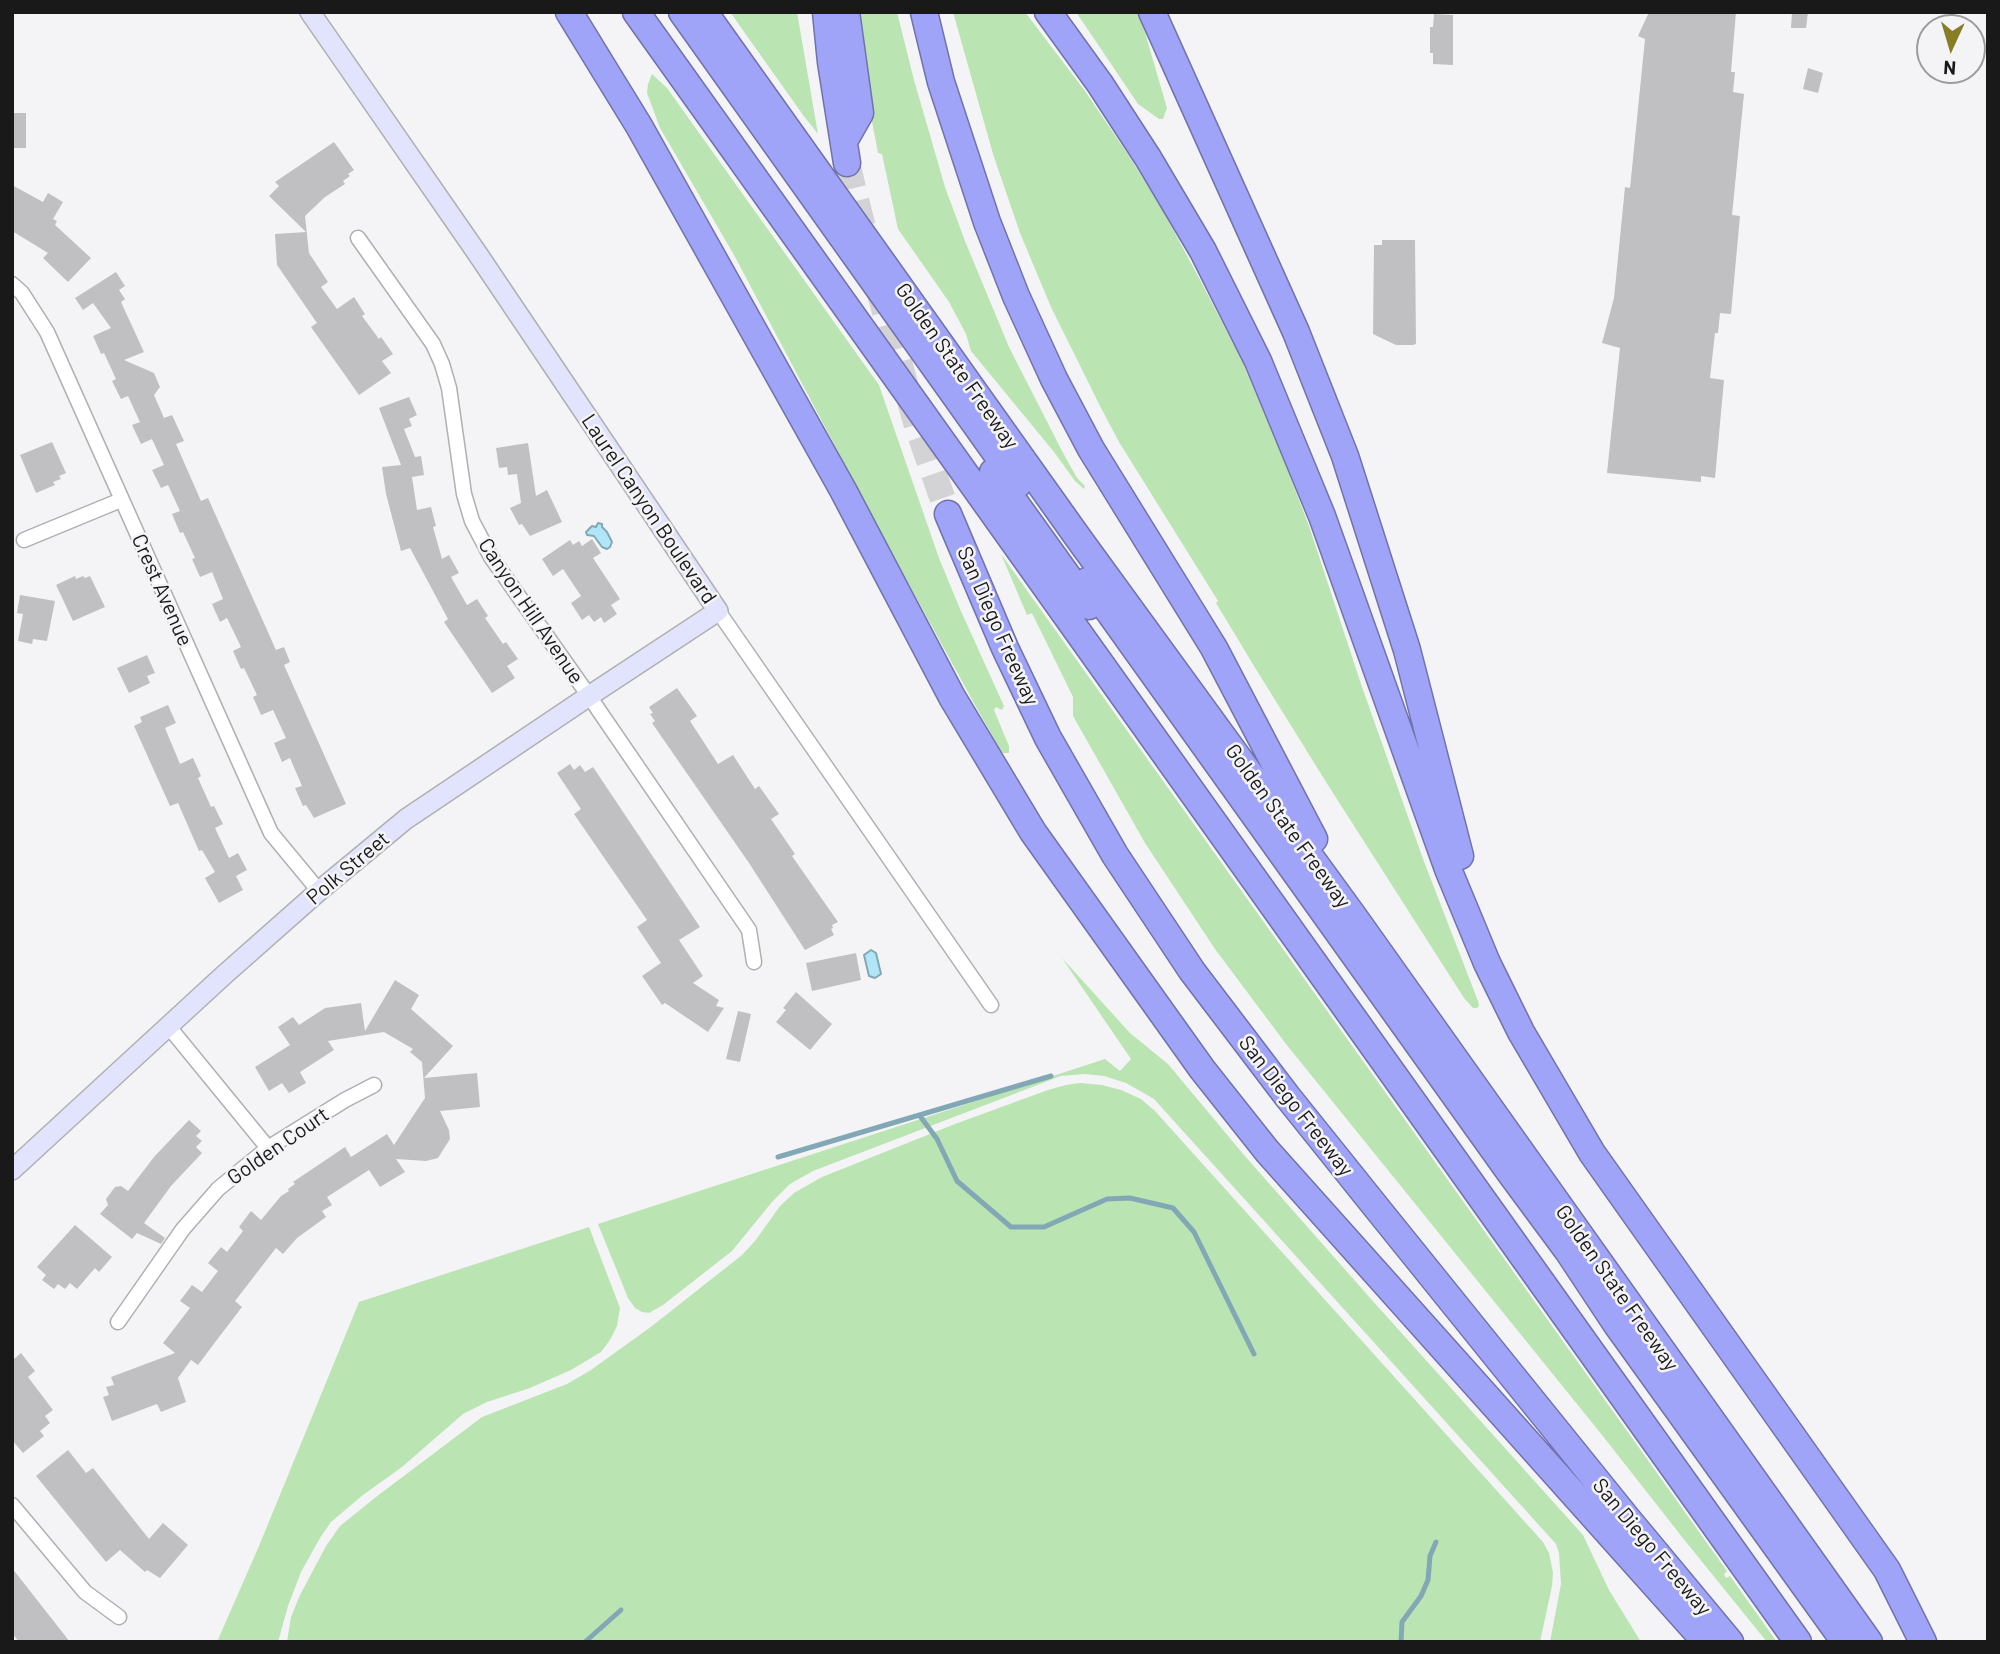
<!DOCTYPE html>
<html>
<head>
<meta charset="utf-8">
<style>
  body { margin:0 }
  #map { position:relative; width:2000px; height:1654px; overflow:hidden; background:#f4f4f7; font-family:Barlow,sans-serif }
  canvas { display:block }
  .frame { position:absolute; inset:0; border:14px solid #19191a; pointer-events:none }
  .north { position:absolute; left:1916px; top:14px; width:70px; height:70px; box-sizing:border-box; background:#f4f4f7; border:2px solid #9c9c9f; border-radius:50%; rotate:184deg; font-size:19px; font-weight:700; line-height:28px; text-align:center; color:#19191a }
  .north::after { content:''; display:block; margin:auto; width:24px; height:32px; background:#867d24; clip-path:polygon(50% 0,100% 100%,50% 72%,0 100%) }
</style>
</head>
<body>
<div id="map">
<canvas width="2000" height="1654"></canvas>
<div class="frame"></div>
<div class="north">N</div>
</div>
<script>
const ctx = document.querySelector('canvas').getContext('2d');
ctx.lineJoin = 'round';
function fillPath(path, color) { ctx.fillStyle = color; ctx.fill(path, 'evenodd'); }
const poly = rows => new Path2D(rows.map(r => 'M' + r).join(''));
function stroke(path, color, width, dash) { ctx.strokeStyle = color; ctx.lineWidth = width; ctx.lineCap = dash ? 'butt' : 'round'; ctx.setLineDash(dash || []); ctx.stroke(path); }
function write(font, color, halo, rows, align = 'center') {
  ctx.font = font + ' Barlow,sans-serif'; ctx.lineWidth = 5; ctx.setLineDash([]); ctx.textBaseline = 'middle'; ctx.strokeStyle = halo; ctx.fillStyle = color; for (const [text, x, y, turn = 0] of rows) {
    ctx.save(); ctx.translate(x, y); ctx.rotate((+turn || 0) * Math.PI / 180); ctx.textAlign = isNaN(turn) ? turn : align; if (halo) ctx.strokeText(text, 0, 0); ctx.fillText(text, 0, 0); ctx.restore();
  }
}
fillPath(poly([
  [730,12,797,12,818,134,803,115],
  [856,12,897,12,914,80,945,187,965,241,1009,347,1062,451,1077,478,1085,486,1084,489,1075,481,1054,452,971,351,966,334,949,302,898,229,882,154,878,153,868,101],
  [953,12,1025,12,1085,91,1129,156,1163,211,1199,278,1242,361,1284,461,1309,526,1362,687,1423,859,1478,1001,1479,1006,1477,1008,1473,1008,1464,998,1326,782,1254,666,1216,603,1218,601,1119,442,1100,406,1051,307,1020,233,993,154],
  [1076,12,1139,12,1167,108,1163,119,1159,119,1138,104],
  [652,74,667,88,687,116,879,385,939,558,960,609,1004,706,1002,710,996,707,994,710,1009,746,1009,753,1002,753,975,705,888,546,734,255,660,128,647,93,648,84],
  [1001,554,1727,1571,1724,1574,1726,1578,1730,1576,1777,1642,1767,1642,1686,1542,1602,1435,1286,1044,1215,949,1145,843,1073,716,1073,697,1032,613,1027,615],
  [1062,958,1130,1033,1168,1064,1244,1155,1371,1299,1583,1535,1609,1590,1641,1642,1550,1642,1561,1584,1559,1553,1556,1544,1154,1099,1126,1083,1104,1076,1085,1074,1061,1076,813,1171,790,1184,772,1202,732,1251,663,1305,649,1313,642,1312,635,1308,628,1298,598,1224,1105,1059,1120,1071,1131,1059],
  [1080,1083,1102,1085,1121,1090,1141,1099,1155,1111,1543,1542,1549,1553,1553,1573,1552,1586,1540,1642,287,1642,291,1617,300,1595,326,1546,340,1526,376,1497,482,1417,567,1384,591,1370,652,1326,742,1255,755,1241,780,1206,794,1193,822,1177,955,1124,1048,1090,1066,1085],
  [589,1227,620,1308,617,1326,610,1340,601,1352,571,1370,530,1388,487,1402,463,1414,402,1467,363,1495,331,1522,320,1538,301,1572,288,1606,278,1642,217,1642,259,1546,359,1302]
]), '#bbe4b3');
const water = poly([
  [598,523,602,524,602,527,607,532,612,542,610,547,607,549,602,547,594,536,587,535,586,532,592,526,596,527,598,523],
  [871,950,876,953,881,974,875,978,869,976,864,955,871,950]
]);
fillPath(water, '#b1e6f8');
stroke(water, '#83a8b5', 2);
stroke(poly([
  [920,1116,937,1139,957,1181,1011,1227,1044,1227,1107,1199,1130,1198,1173,1208,1194,1232,1254,1354],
  [778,1157,1051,1076],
  [585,1642,621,1610],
  [1401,1642,1402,1622,1421,1596,1428,1580,1430,1556,1436,1542]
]), '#83a8b5', 5);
fillPath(poly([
  [1649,12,1736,12,1731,72,1735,72,1733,92,1744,94,1732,215,1740,216,1731,314,1720,313,1718,333,1715,333,1710,378,1724,380,1715,478,1701,476,1701,482,1607,473,1620,348,1602,343,1614,298,1625,187,1630,188,1645,39,1638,36],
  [1792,12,1808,12,1806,28,1791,28],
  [1434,14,1453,15,1453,65,1433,64,1433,53,1430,53,1430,27,1433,27],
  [1808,68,1823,73,1818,93,1803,89],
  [12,113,26,113,26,148,12,148],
  [334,142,354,170,348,174,350,176,343,181,345,184,325,197,305,216,309,253,328,282,321,287,337,309,354,297,365,314,362,316,379,339,381,337,393,354,382,361,391,373,359,395,311,327,317,323,277,265,275,234,306,232,269,196,279,186,275,182],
  [12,185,43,202,48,193,63,202,53,219,57,221,55,225,91,258,68,282,43,258,48,253,12,231],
  [1382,240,1415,240,1416,344,1413,345,1396,345,1373,334,1374,245,1382,245],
  [116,272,125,286,119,290,125,299,121,302,144,352,124,360,154,373,160,387,154,395,164,418,172,415,184,441,176,444,201,501,208,498,276,650,284,647,290,662,284,665,346,804,314,818,306,805,303,806,295,788,302,786,290,758,282,762,274,743,286,738,273,710,261,715,253,697,257,695,244,668,241,669,233,651,241,647,227,618,220,622,212,604,223,599,212,572,200,577,192,559,195,558,183,532,180,533,172,514,180,511,168,485,161,488,152,470,164,465,152,439,141,444,132,425,140,422,128,396,121,399,112,381,116,379,104,353,101,354,93,336,111,328,93,303,83,310,75,298],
  [409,397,417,415,409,419,412,426,404,429,415,457,421,456,424,475,412,477,417,510,431,507,436,526,433,527,442,559,449,555,459,573,451,577,467,605,477,599,488,616,485,618,503,644,506,642,518,659,507,666,515,678,492,693,444,622,448,619,410,548,401,551,386,494,382,467,401,465,379,408],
  [52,442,66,473,59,476,61,479,53,482,55,485,36,493,20,455],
  [528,443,536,496,547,490,562,522,530,536,522,524,519,525,510,508,521,503,517,474,508,475,507,467,499,468,496,448],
  [592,539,601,553,593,558,620,599,611,605,617,614,604,623,601,617,594,622,589,615,582,620,571,603,581,596,563,569,553,576,542,559,570,540,573,545,579,541,582,546],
  [75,576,76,579,83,576,85,578,90,576,105,607,73,621,56,585],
  [20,595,55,601,47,641,33,639,32,644,18,641,23,614,17,613],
  [147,655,155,673,147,676,150,683,129,693,117,668],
  [677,688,697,716,690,721,718,764,733,755,755,789,759,786,779,814,771,819,795,854,792,856,838,922,832,925,833,928,831,929,834,935,805,950,749,863,652,723,655,721,650,714,653,713,649,707],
  [168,705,176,723,165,728,180,764,193,758,201,776,198,778,211,807,214,806,223,824,215,828,229,858,238,853,247,870,236,876,243,890,219,903,205,878,215,872,202,850,199,851,178,803,170,806,134,726,142,722,140,717],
  [570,764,574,770,580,765,585,772,593,767,700,927,679,940,703,976,693,983,719,1000,716,1006,724,1008,708,1032,665,1003,662,1005,642,976,661,963,637,927,647,920,574,814,581,809,557,773],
  [856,953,861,980,812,991,806,963],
  [395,980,419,995,411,1009,453,1046,424,1078,477,1073,480,1107,440,1111,449,1130,450,1139,438,1158,426,1161,396,1159,405,1172,380,1187,369,1170,327,1197,332,1205,322,1211,326,1217,297,1238,283,1254,276,1248,235,1301,242,1307,216,1341,198,1365,191,1360,178,1378,186,1402,161,1412,157,1404,112,1421,103,1397,109,1395,106,1387,114,1385,111,1377,175,1353,163,1343,190,1308,180,1301,192,1285,202,1292,218,1271,208,1263,221,1247,227,1252,243,1231,239,1227,251,1211,261,1220,281,1196,289,1191,288,1189,295,1184,293,1182,345,1147,351,1157,387,1134,394,1145,411,1119,425,1098,422,1062,410,1052,413,1049,384,1032,328,1041,334,1050,300,1072,306,1083,289,1093,282,1083,269,1091,255,1067,290,1045,278,1027,293,1017,299,1025,325,1008,361,1003,365,1031],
  [796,992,832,1024,810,1050,776,1022,786,1010,783,1008],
  [738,1011,751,1014,740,1062,726,1059],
  [189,1120,201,1131,196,1136,202,1141,196,1147,202,1153,171,1186,144,1223,165,1238,161,1244,137,1233,132,1239,100,1214,108,1205,106,1199,115,1187,121,1186,128,1191,154,1157],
  [75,1225,112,1257,99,1272,95,1268,77,1289,70,1283,65,1289,58,1284,54,1289,42,1280,46,1275,37,1267],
  [21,1353,35,1371,28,1377,53,1410,45,1416,50,1423,40,1431,44,1436,23,1453,12,1440,12,1357,14,1359],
  [68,1450,86,1473,93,1468,149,1539,163,1523,188,1545,160,1578,147,1570,145,1572,120,1550,106,1562,36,1476],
  [12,1568,70,1642,19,1642,12,1633]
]), '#c0bfc2');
stroke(poly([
  [847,163,866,240],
  [878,287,917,426,948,514]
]), '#d3d3d6', 26, [26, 13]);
const street = poly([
  [358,238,433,344,442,364,449,388,464,494,472,521,491,557,589,696,749,930,754,962],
  [12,284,22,293,47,332,271,833,319,891],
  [24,540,121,500],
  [718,611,991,1005],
  [169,1027,268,1148],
  [118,1322,183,1229,218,1189,268,1148,345,1100,374,1085],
  [12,1505,85,1592,119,1617]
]);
const secondary = poly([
  [12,1170,224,975,319,891,406,819,589,696,718,611,477,253,310,12]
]);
const highway = poly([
  [569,12,639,126,843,490,952,697,1033,832,1202,1069,1267,1151,1706,1642],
  [636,12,1798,1642],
  [682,12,1018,484],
  [704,12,1079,539,1354,917,1869,1642],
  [826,12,831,62,847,163],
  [924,12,941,82,987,222,1016,296,1054,379,1091,449,1214,648,1314,839],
  [1048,12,1100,84,1148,158,1203,251,1258,361,1322,516,1448,869,1487,963,1521,1032,1592,1153,1887,1570,1923,1642],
  [1152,12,1296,332,1345,456,1407,650,1460,856],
  [844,141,860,113,846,12],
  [993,472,1089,606],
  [948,514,1005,648,1048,738,1115,855,1192,971,1287,1096,1376,1207,1626,1517,1730,1642],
  [1087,581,1511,1174,1568,1251,1617,1325,1845,1642]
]);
stroke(street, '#afb0b2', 17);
stroke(secondary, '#afb0b2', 22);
stroke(highway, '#7073aa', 29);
stroke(street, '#fff', 14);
stroke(secondary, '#e2e4fd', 19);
stroke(highway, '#9fa4f8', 26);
write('21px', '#19191a', '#f4f4f7', [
  ["Golden State Freeway",957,366,55],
  ["Laurel Canyon Boulevard",649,509,56],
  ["Crest Avenue",162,590,66],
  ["Canyon Hill Avenue",531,611,56],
  ["San Diego Freeway",998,626,66],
  ["Golden State Freeway",1288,826,54],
  ["Polk Street",348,868,-40],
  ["San Diego Freeway",1296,1106,52],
  ["Golden Court",278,1146,-35],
  ["Golden State Freeway",1617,1288,55],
  ["San Diego Freeway",1652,1547,50]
]);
</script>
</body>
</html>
